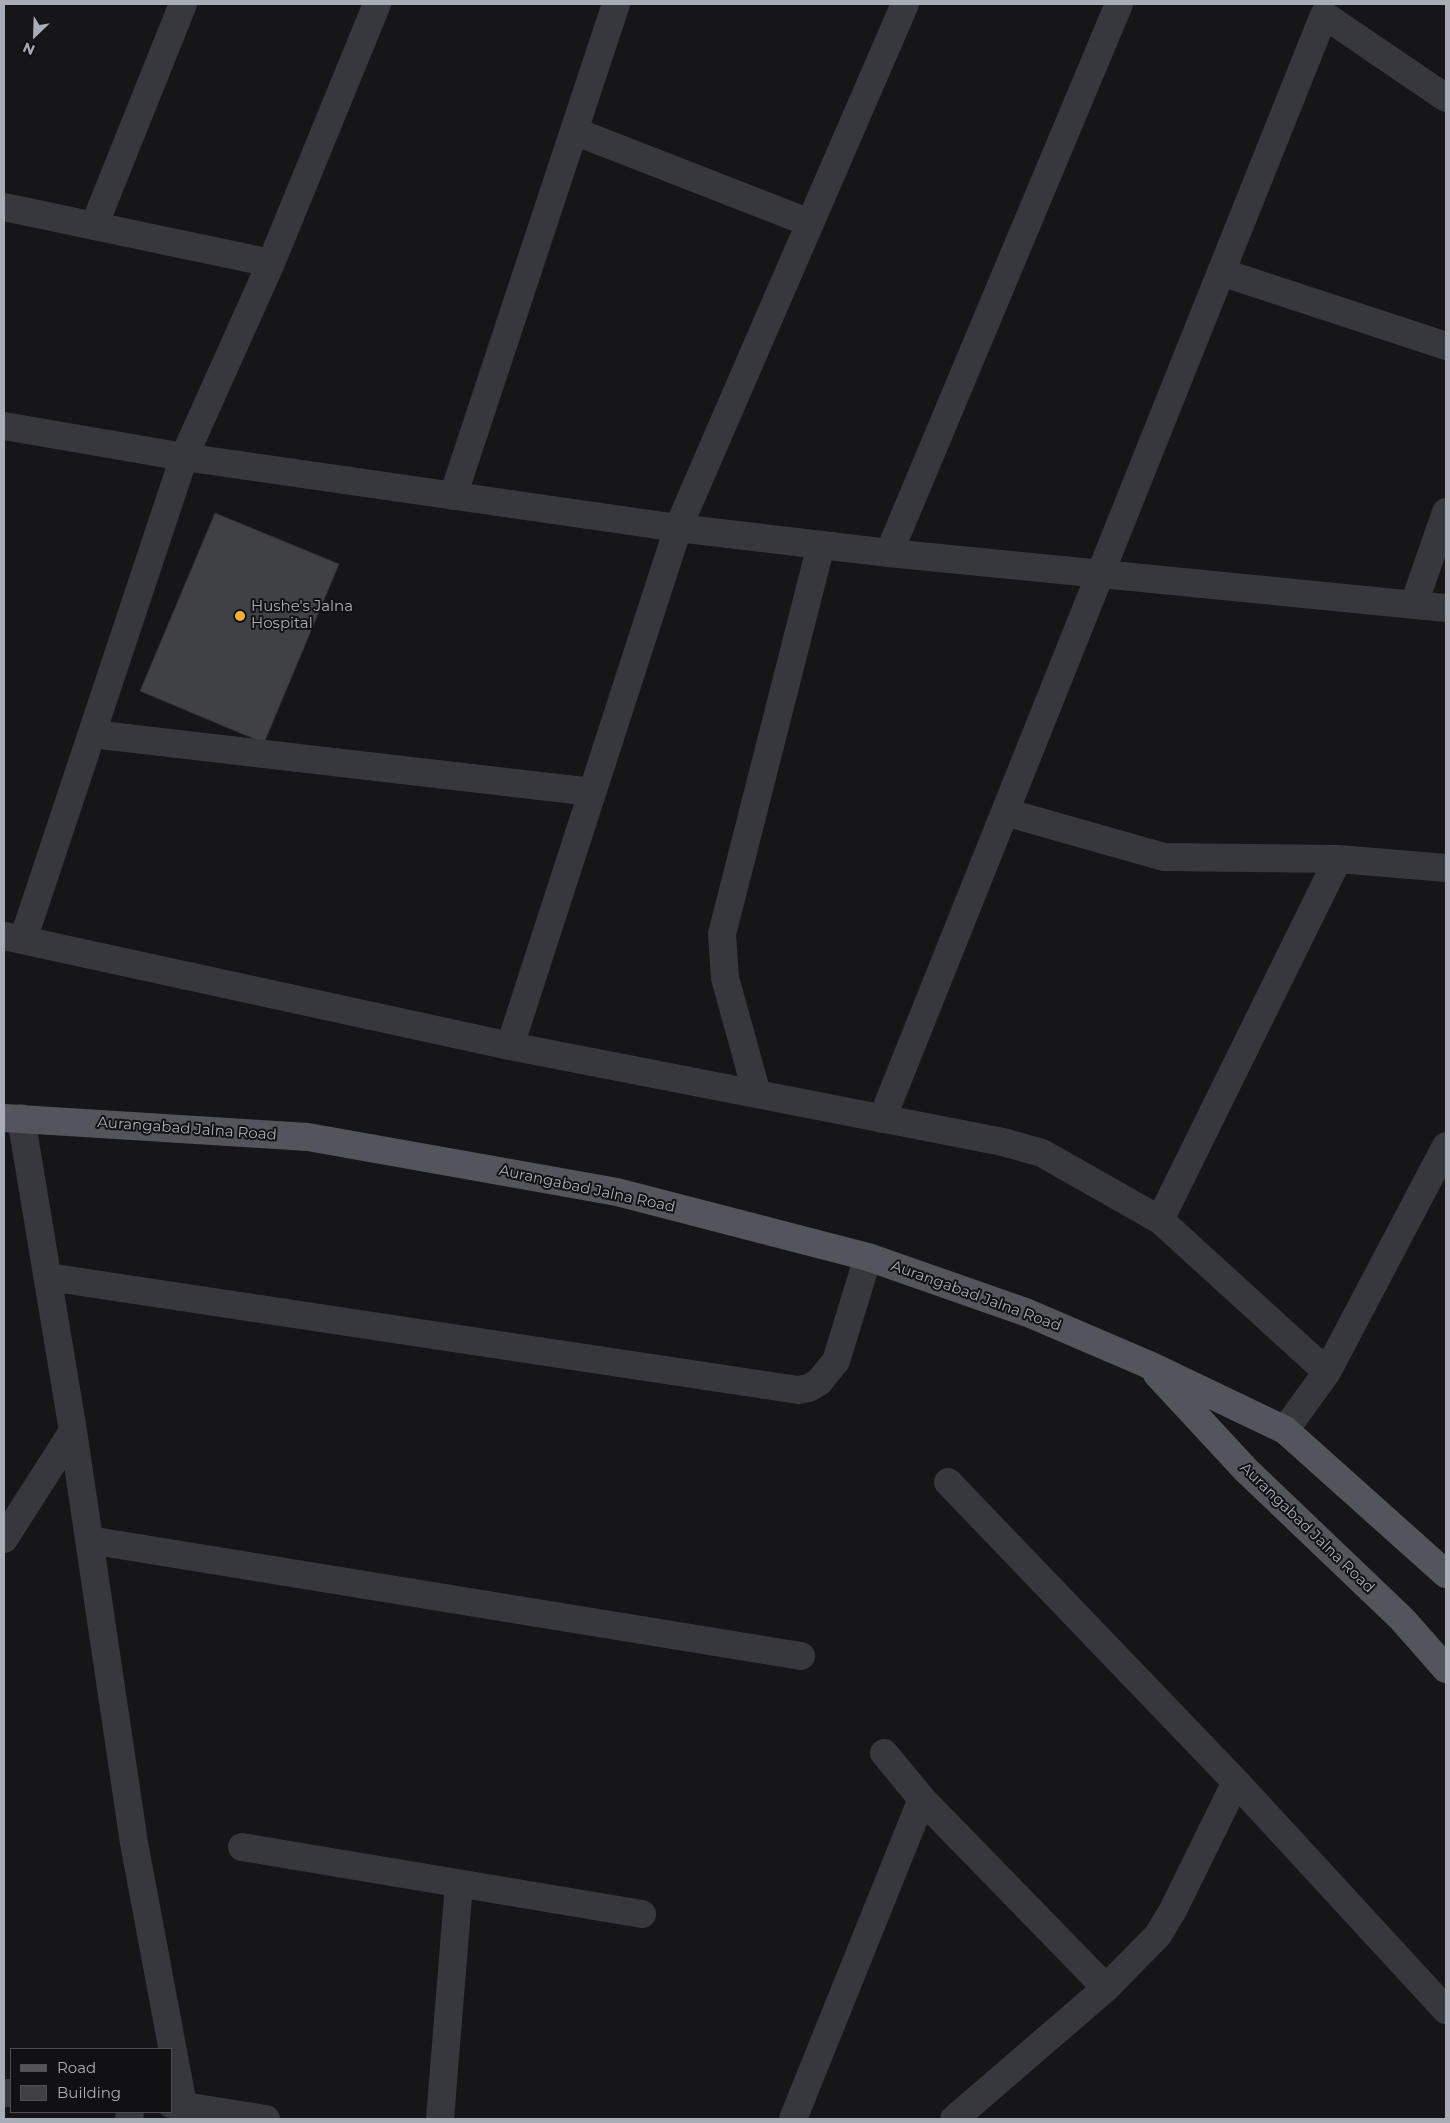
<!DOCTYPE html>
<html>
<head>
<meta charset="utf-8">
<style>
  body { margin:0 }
  #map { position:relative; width:1450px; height:2123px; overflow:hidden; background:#161618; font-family:Montserrat,sans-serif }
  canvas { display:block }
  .frame { position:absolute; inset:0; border:5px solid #a8adb8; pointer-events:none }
  .legend { position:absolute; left:10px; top:2048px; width:162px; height:65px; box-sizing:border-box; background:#111113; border:1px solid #4d4f55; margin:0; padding:6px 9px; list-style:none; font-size:15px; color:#a8adb8 }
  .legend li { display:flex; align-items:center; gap:10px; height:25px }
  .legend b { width:25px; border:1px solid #4d4f55 }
  .north { position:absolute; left:10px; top:10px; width:50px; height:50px; -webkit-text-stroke:4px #111113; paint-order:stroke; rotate:204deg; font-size:14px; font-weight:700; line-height:20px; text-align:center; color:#a8adb8 }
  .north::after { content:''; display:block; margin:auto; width:18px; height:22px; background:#a8adb8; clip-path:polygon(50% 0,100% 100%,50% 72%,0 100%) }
</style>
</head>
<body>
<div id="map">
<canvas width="1450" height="2123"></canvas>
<div class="frame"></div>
<ul class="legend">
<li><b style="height:6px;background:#53555c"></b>Road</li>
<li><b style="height:14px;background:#404145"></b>Building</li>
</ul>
<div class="north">N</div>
</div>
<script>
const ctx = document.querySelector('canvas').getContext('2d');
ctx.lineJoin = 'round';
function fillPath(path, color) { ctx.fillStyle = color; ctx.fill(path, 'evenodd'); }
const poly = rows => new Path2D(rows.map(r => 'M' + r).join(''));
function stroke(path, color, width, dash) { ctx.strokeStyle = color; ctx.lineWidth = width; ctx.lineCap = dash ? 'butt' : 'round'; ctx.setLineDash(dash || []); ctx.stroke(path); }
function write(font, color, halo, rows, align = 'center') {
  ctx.font = font + ' Montserrat,sans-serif'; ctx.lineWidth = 4; ctx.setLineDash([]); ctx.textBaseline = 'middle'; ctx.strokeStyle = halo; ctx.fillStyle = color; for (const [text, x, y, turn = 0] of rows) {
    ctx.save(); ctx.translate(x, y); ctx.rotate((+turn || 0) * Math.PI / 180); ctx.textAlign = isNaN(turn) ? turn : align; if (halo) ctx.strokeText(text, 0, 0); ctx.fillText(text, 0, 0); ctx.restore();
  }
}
const building = poly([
  [215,513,339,564,264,743,140,691,215,513]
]);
fillPath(building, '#404145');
stroke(building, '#303034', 1);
stroke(poly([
  [574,131,810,223],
  [4,207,271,263],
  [94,226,183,4],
  [1221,272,1446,346],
  [4,426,184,457,678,528,905,4],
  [453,496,616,4],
  [889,553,1119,4],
  [1414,604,1446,512],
  [92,734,592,792],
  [1005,812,1164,857,1338,859,1446,868],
  [4,936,510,1046,678,528,889,553,1446,608],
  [23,940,184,457,271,263,377,4],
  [510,1046,1003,1142,1042,1153,1160,1220,1327,1372],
  [757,1094,725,978,722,934,821,545],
  [21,1118,73,1431,134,1843,183,2105],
  [882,1119,1324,15,1446,98],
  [1160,1220,1338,859],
  [48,1277,798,1390,809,1388,819,1382,836,1361,868,1257],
  [1285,1430,1327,1372,1446,1146],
  [948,1482,1236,1782,1446,2010],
  [4,1539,73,1431],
  [89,1540,801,1656],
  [884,1753,922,1799,1106,1988],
  [242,1847,642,1914],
  [4,2093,11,2093],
  [171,2104,266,2119],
  [129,2119,130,2112],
  [440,2119,459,1884],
  [793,2119,922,1799],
  [954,2119,1106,1988,1158,1935,1173,1910,1236,1782]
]), '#37383d', 28);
stroke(poly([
  [4,1118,308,1137,617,1192,868,1257,1028,1313,1147,1364,1285,1430,1446,1574],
  [1157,1374,1246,1470,1402,1619,1446,1669]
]), '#53555c', 28);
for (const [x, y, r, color] of [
  [240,616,6,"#f2b134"]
]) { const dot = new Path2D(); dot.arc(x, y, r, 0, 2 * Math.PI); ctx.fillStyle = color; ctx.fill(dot); stroke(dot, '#111113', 2); }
write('15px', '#a8adb8', '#111113', [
  ["Hushe's Jalna",251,607],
  ["Hospital",251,624]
], 'left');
write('15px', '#a8adb8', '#111113', [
  ["Aurangabad Jalna Road",187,1129,4],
  ["Aurangabad Jalna Road",587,1189,12],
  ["Aurangabad Jalna Road",976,1296,20],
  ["Aurangabad Jalna Road",1307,1528,44]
]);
</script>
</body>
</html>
